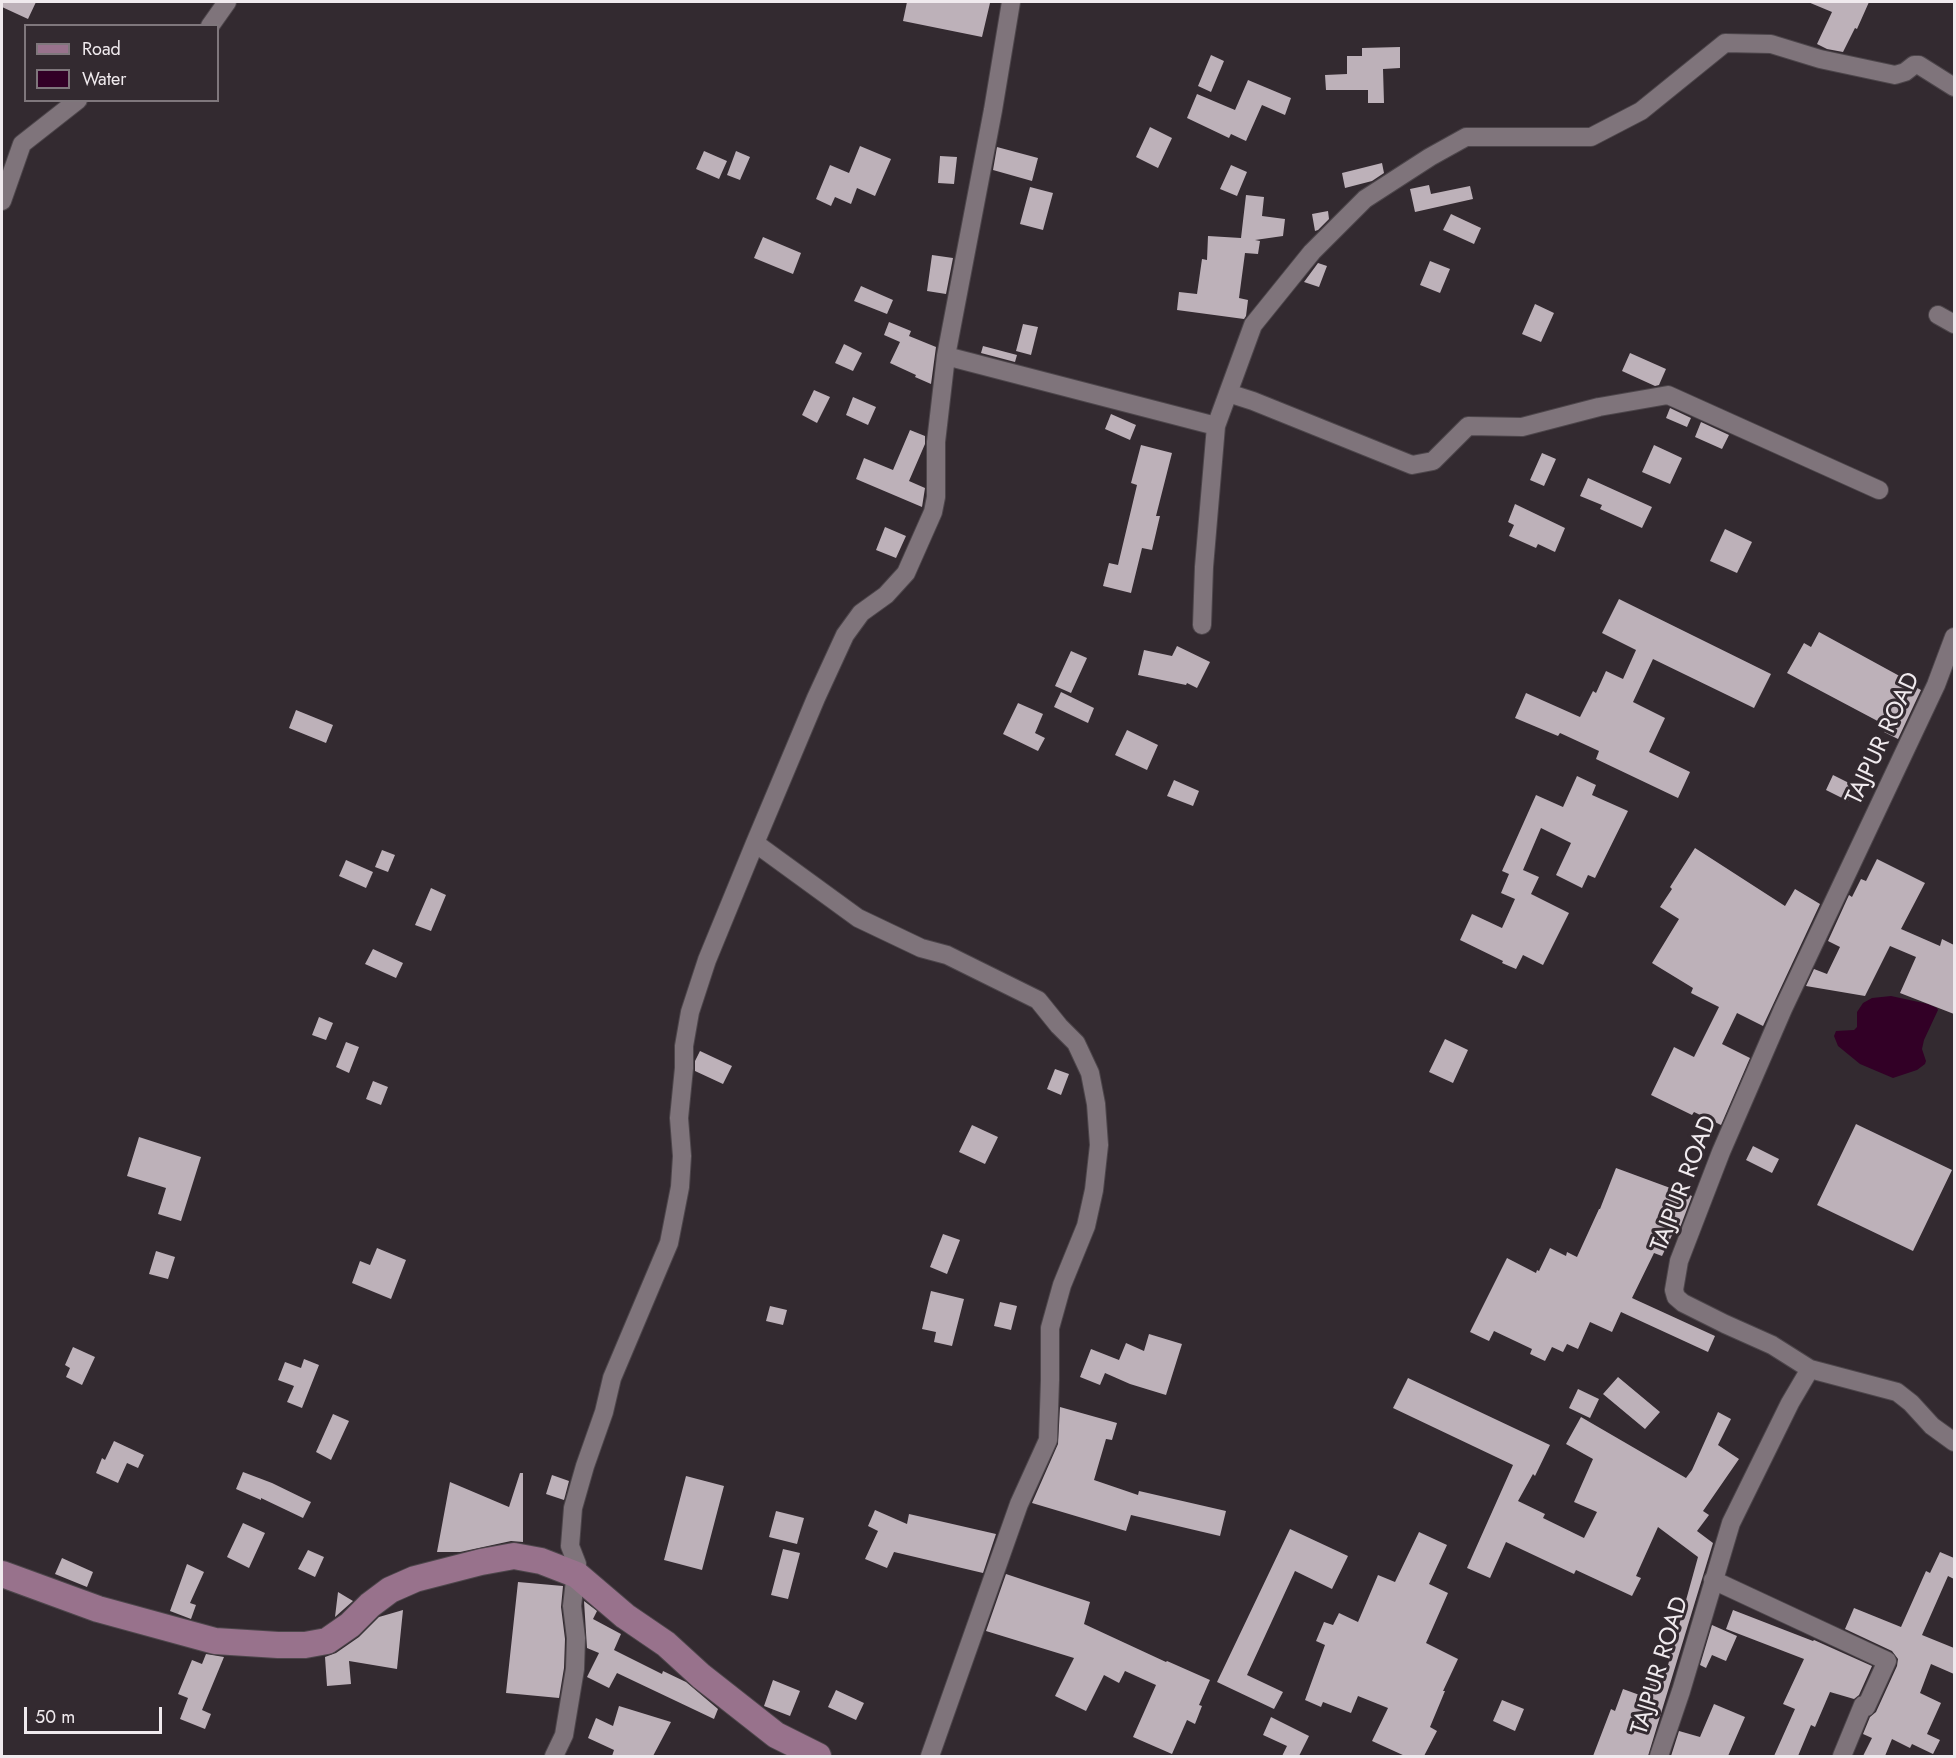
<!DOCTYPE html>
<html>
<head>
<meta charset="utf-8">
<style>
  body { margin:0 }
  #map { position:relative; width:1956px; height:1758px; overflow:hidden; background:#332a30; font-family:Jost,sans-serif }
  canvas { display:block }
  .frame { position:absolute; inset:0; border:3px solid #f0eaee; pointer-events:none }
  .legend { position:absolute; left:24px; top:24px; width:195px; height:78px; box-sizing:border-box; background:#332a30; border:2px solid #7f777c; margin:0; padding:8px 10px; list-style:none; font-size:18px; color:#f0eaee }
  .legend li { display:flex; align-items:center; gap:12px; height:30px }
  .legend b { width:30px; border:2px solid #7f777c }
  .scale { position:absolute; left:24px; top:1707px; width:138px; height:27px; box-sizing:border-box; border:3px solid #f0eaee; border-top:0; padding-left:8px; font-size:18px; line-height:21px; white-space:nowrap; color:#f0eaee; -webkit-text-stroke:4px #332a30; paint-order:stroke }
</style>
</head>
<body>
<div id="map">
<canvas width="1956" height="1758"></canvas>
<div class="frame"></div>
<ul class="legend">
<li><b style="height:8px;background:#98728c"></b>Road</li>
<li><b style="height:16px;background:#320026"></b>Water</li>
</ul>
<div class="scale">50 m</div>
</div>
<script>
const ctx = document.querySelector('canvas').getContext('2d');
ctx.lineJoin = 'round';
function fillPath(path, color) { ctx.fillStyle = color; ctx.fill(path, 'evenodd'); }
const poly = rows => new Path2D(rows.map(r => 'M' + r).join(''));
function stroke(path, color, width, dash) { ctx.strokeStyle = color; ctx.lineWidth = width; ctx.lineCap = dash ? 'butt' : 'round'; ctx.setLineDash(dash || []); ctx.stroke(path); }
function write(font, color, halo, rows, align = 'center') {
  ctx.font = font + ' Jost,sans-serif'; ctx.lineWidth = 6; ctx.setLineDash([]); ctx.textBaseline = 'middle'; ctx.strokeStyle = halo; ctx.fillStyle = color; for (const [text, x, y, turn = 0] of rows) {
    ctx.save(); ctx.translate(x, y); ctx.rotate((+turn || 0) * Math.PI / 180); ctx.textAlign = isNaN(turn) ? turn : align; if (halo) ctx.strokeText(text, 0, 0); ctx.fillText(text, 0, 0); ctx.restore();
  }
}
fillPath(poly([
  [1891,996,1928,1004,1937,1008,1938,1010,1924,1040,1922,1049,1926,1061,1925,1064,1917,1070,1893,1078,1860,1064,1838,1046,1834,1036,1836,1031,1854,1030,1857,1027,1857,1012,1863,1003,1872,998]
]), '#320026');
fillPath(poly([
  [2,2,36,2,28,19,2,7],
  [907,2,982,2,990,3,982,37,903,21],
  [1808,2,1869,2,1857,29,1855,28,1843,52,1827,49,1817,44,1832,12],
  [1400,47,1400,68,1383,69,1384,103,1368,103,1368,90,1326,90,1325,75,1347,74,1347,56,1362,56,1362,48],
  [1211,55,1224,61,1211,92,1198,86],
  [1248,80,1291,98,1285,115,1262,105,1246,141,1231,134,1229,138,1187,118,1197,94,1235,110],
  [1150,127,1172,138,1158,168,1136,157],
  [860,146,891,159,875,196,857,188,851,204,835,197,831,206,816,199,830,165,849,173],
  [997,147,1038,158,1032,181,993,170],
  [704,151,727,161,719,179,696,169],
  [736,151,750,157,740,180,727,175],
  [940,156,957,157,954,184,938,183],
  [1382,163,1384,173,1372,181,1345,188,1342,173],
  [1231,165,1247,172,1237,196,1220,189],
  [1429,185,1431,194,1470,186,1473,199,1415,212,1410,189],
  [1030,187,1053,193,1043,230,1020,224],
  [1246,195,1264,197,1262,216,1285,219,1283,236,1255,240,1260,241,1258,254,1245,253,1239,298,1248,300,1246,316,1244,319,1177,310,1179,292,1197,294,1202,259,1207,260,1208,236,1241,238],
  [1328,211,1329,219,1318,230,1315,231,1312,214],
  [1451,214,1481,228,1474,244,1443,230],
  [763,237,801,253,793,274,754,258],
  [932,255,953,258,946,294,927,291],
  [1430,261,1450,269,1440,293,1420,285],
  [1318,263,1327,266,1319,287,1304,282],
  [861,286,893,300,887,314,854,301],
  [1535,304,1554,313,1541,342,1522,334],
  [889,322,911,331,909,336,936,347,931,384,915,377,916,375,890,363,900,342,884,335],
  [1023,324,1038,327,1031,355,1016,351],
  [844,344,862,353,853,371,835,363],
  [983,346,1017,355,1015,362,981,353],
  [1630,353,1666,369,1659,385,1655,386,1622,371],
  [814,390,830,397,817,423,802,415],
  [853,397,876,407,868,425,846,415],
  [1670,408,1691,418,1687,427,1666,418],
  [1111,414,1136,425,1130,440,1105,429],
  [1701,422,1729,435,1722,449,1695,437],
  [910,430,925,436,925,444,909,481,925,488,922,507,856,479,864,458,893,470],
  [1141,445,1172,453,1156,516,1160,516,1152,550,1142,548,1131,593,1103,586,1109,563,1118,565,1137,485,1131,483],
  [1654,445,1682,458,1670,484,1642,472],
  [1542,453,1556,459,1544,486,1530,480],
  [1588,478,1652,507,1642,528,1600,509,1602,505,1580,496],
  [1515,504,1565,528,1555,552,1538,544,1536,548,1509,536,1514,525,1508,522],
  [885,527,906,536,896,558,876,550],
  [1725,529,1752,542,1737,573,1710,561],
  [1619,599,1771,674,1754,708,1653,659,1633,702,1665,718,1649,752,1690,772,1678,798,1596,759,1599,751,1560,733,1558,736,1515,718,1526,693,1580,717,1593,691,1596,693,1606,671,1623,679,1636,650,1602,633],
  [1819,632,1905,679,1904,681,1921,690,1898,739,1884,732,1887,726,1787,673,1804,643,1811,647],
  [1177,646,1210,662,1197,688,1187,683,1186,685,1138,675,1144,650,1172,656],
  [1071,651,1087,658,1071,693,1055,686],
  [1061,692,1094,708,1088,723,1054,707],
  [1018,703,1043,714,1035,733,1045,738,1038,751,1003,734],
  [296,710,333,725,326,743,289,728],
  [1127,730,1158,745,1147,770,1115,755],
  [1833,775,1855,786,1848,801,1826,790],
  [1577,776,1596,785,1592,795,1628,811,1595,878,1588,875,1582,888,1556,875,1571,843,1541,828,1523,870,1539,877,1531,894,1569,913,1543,965,1523,955,1516,969,1502,963,1503,961,1460,940,1472,914,1502,928,1515,899,1501,893,1509,874,1502,871,1536,795,1563,807],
  [1174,780,1199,791,1193,806,1167,796],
  [1695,848,1785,906,1795,889,1820,904,1763,1026,1737,1013,1722,1044,1750,1058,1721,1125,1694,1112,1692,1115,1651,1095,1674,1047,1694,1057,1719,1007,1691,993,1693,988,1652,963,1679,919,1660,907,1672,889,1670,887],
  [382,850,395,855,388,872,375,867],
  [1877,859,1925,883,1901,929,1940,946,1942,939,1954,945,1954,1014,1900,993,1916,957,1890,946,1865,996,1806,986,1814,969,1827,974,1840,947,1828,941,1849,895,1852,897,1861,879,1866,881],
  [346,860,373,872,366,888,339,876],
  [431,888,446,895,431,931,415,925],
  [373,949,403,963,396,978,365,964],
  [319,1017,333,1023,326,1040,312,1035],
  [1445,1039,1468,1050,1453,1083,1429,1072],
  [346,1042,359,1047,349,1073,336,1067],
  [700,1051,732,1066,723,1084,695,1071,695,1061],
  [1055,1069,1069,1074,1061,1095,1047,1089],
  [373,1081,388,1087,381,1105,366,1099],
  [1856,1124,1952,1170,1913,1251,1817,1205],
  [972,1125,998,1137,985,1164,959,1152],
  [139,1137,201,1157,181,1221,158,1214,166,1188,127,1176],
  [1753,1146,1779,1159,1772,1173,1746,1160],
  [1616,1168,1692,1196,1678,1233,1674,1231,1662,1256,1654,1253,1632,1298,1715,1336,1708,1352,1621,1312,1612,1332,1590,1322,1578,1349,1567,1344,1563,1352,1552,1347,1545,1361,1530,1354,1532,1349,1494,1331,1489,1341,1470,1332,1507,1258,1536,1273,1537,1270,1539,1271,1550,1248,1566,1256,1567,1252,1577,1257,1599,1209,1600,1209],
  [943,1234,960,1240,947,1274,930,1267],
  [377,1248,406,1260,391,1299,352,1283,360,1261,370,1265],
  [156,1251,175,1257,168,1279,149,1274],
  [931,1291,964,1299,952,1346,934,1342,936,1332,922,1329],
  [1000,1302,1017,1306,1011,1330,994,1326],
  [770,1306,787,1310,783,1325,766,1321],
  [1149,1334,1182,1344,1166,1395,1130,1384,1105,1373,1100,1385,1080,1377,1091,1349,1119,1360,1126,1343,1144,1351],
  [73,1347,95,1357,82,1385,66,1377,70,1368,65,1365],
  [304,1359,319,1365,302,1408,287,1402,294,1386,278,1380,285,1362,301,1368],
  [1618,1377,1660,1412,1645,1429,1603,1394],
  [1408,1378,1550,1445,1535,1476,1533,1474,1518,1501,1545,1514,1543,1518,1584,1538,1597,1512,1574,1502,1593,1459,1566,1444,1581,1417,1686,1478,1692,1470,1718,1412,1731,1419,1718,1445,1739,1459,1703,1511,1709,1515,1697,1531,1713,1543,1648,1756,1593,1756,1611,1709,1615,1711,1623,1689,1645,1697,1652,1679,1663,1683,1698,1557,1658,1527,1636,1576,1641,1578,1632,1596,1576,1570,1574,1574,1506,1542,1490,1578,1467,1568,1513,1465,1393,1408],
  [1578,1389,1599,1399,1590,1418,1569,1408],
  [1060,1407,1117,1423,1112,1440,1106,1439,1094,1480,1138,1495,1139,1491,1226,1511,1220,1536,1131,1515,1126,1531,1032,1503,1058,1444],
  [333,1414,349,1421,331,1460,316,1452],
  [114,1441,144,1455,138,1468,127,1463,118,1483,96,1473,102,1458,105,1460],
  [243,1472,272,1483,311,1502,303,1518,261,1498,261,1500,236,1489],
  [520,1473,523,1473,523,1542,511,1541,460,1552,437,1552,450,1482,509,1507],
  [552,1475,569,1481,564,1500,546,1494],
  [686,1476,724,1486,702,1570,664,1560],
  [875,1510,907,1524,909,1514,996,1534,983,1573,894,1552,887,1568,865,1559,878,1531,868,1526],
  [776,1511,804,1518,797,1544,769,1537],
  [243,1523,265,1533,249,1568,227,1557],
  [1290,1529,1348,1556,1332,1589,1295,1571,1247,1675,1283,1692,1274,1709,1217,1682],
  [1419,1532,1447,1545,1429,1584,1448,1593,1426,1643,1458,1659,1443,1691,1445,1691,1430,1727,1437,1731,1424,1756,1405,1756,1372,1741,1388,1708,1358,1696,1351,1713,1323,1702,1321,1707,1305,1700,1325,1645,1316,1641,1324,1622,1333,1625,1339,1613,1358,1622,1378,1575,1395,1582],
  [783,1549,800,1553,788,1599,771,1595],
  [308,1550,324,1557,315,1577,298,1569],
  [1940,1552,1954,1558,1954,1579,1948,1576,1922,1635,1954,1648,1954,1674,1931,1664,1920,1693,1941,1703,1927,1734,1940,1740,1933,1754,1912,1744,1910,1748,1892,1739,1885,1756,1863,1756,1872,1738,1863,1734,1870,1717,1876,1712,1897,1666,1898,1659,1892,1651,1845,1629,1854,1608,1901,1627,1926,1571,1930,1573],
  [62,1558,93,1572,87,1587,55,1574],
  [187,1564,204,1572,190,1603,196,1605,191,1619,170,1611],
  [1006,1574,1090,1602,1084,1624,1166,1662,1167,1661,1210,1680,1199,1705,1202,1706,1195,1724,1187,1720,1172,1754,1133,1737,1156,1685,1125,1671,1119,1683,1104,1675,1086,1711,1055,1696,1074,1658,986,1631],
  [518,1582,563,1586,561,1607,565,1639,564,1668,559,1698,506,1693],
  [338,1592,353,1601,335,1617],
  [584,1601,597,1611,593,1619,621,1634,614,1650,662,1674,663,1671,686,1682,718,1709,714,1719,617,1673,609,1688,587,1677,599,1653,587,1648],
  [403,1610,397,1669,349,1661,351,1684,327,1686,325,1657,336,1653,359,1637,379,1617],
  [1733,1610,1813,1641,1814,1640,1872,1666,1859,1695,1854,1699,1830,1692,1815,1727,1811,1725,1798,1756,1774,1756,1795,1709,1783,1704,1804,1659,1726,1629],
  [1712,1625,1737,1636,1726,1661,1712,1655,1706,1668,1700,1665],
  [206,1654,224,1657,202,1710,211,1714,205,1729,180,1719,188,1698,178,1694,192,1660,202,1664],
  [773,1680,800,1691,790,1716,764,1706],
  [836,1690,864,1703,856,1720,828,1707],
  [1502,1700,1524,1709,1515,1731,1493,1721],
  [1714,1704,1745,1717,1728,1756,1671,1756,1679,1731,1700,1737],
  [619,1706,671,1722,653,1756,612,1756,614,1750,588,1738,596,1718,613,1726],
  [1271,1717,1309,1736,1299,1756,1282,1756,1287,1746,1263,1735]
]), '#bdb1b9');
const street = poly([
  [210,26,227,2],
  [2,201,22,144,78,100],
  [1938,315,1954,324],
  [946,356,1216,426],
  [1228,393,1253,401,1412,465,1433,461,1468,426,1522,427,1599,407,1668,395,1879,490],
  [1202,625,1204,567,1216,426,1253,325,1312,252,1365,199,1430,157,1466,137,1591,137,1641,111,1725,43,1771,44,1820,59,1895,75,1905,72,1914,65,1919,65,1954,87],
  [755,843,858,918,921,948,947,955,1038,1000,1059,1026,1076,1043,1090,1073,1096,1104,1099,1145,1094,1190,1086,1226,1062,1285,1050,1328,1050,1380,1048,1440,1019,1504,930,1756],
  [1810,1369,1897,1392,1911,1403,1932,1426,1954,1442],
  [1713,1580,1887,1661,1866,1707,1863,1705,1842,1756],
  [554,1756,564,1735,575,1669,576,1638,572,1606,577,1564,570,1546,573,1508,585,1466,604,1412,612,1378,669,1243,680,1187,682,1156,679,1118,684,1068,684,1046,690,1012,707,960,755,843,816,698,845,635,861,613,886,595,906,573,933,512,936,497,936,442,946,356,993,110,1011,2],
  [1659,1756,1681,1691,1731,1523,1790,1403,1810,1369,1772,1345,1725,1324,1683,1303,1676,1297,1674,1290,1679,1261,1721,1152,1783,1009,1936,685,1954,637]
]);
const secondary = poly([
  [2,1574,98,1609,215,1641,278,1645,305,1645,327,1641,350,1625,370,1605,390,1590,415,1579,481,1562,514,1556,541,1561,577,1575,625,1616,666,1644,701,1676,776,1735,818,1756]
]);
stroke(street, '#4d464b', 20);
stroke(secondary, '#4d464b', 28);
stroke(street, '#7f747b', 18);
stroke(secondary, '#98728c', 26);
write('24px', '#f0eaee', '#332a30', [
  ["TAJPUR ROAD",1884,739,-65],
  ["TAJPUR ROAD",1685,1184,-69],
  ["TAJPUR ROAD",1661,1666,-73]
]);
</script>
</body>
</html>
